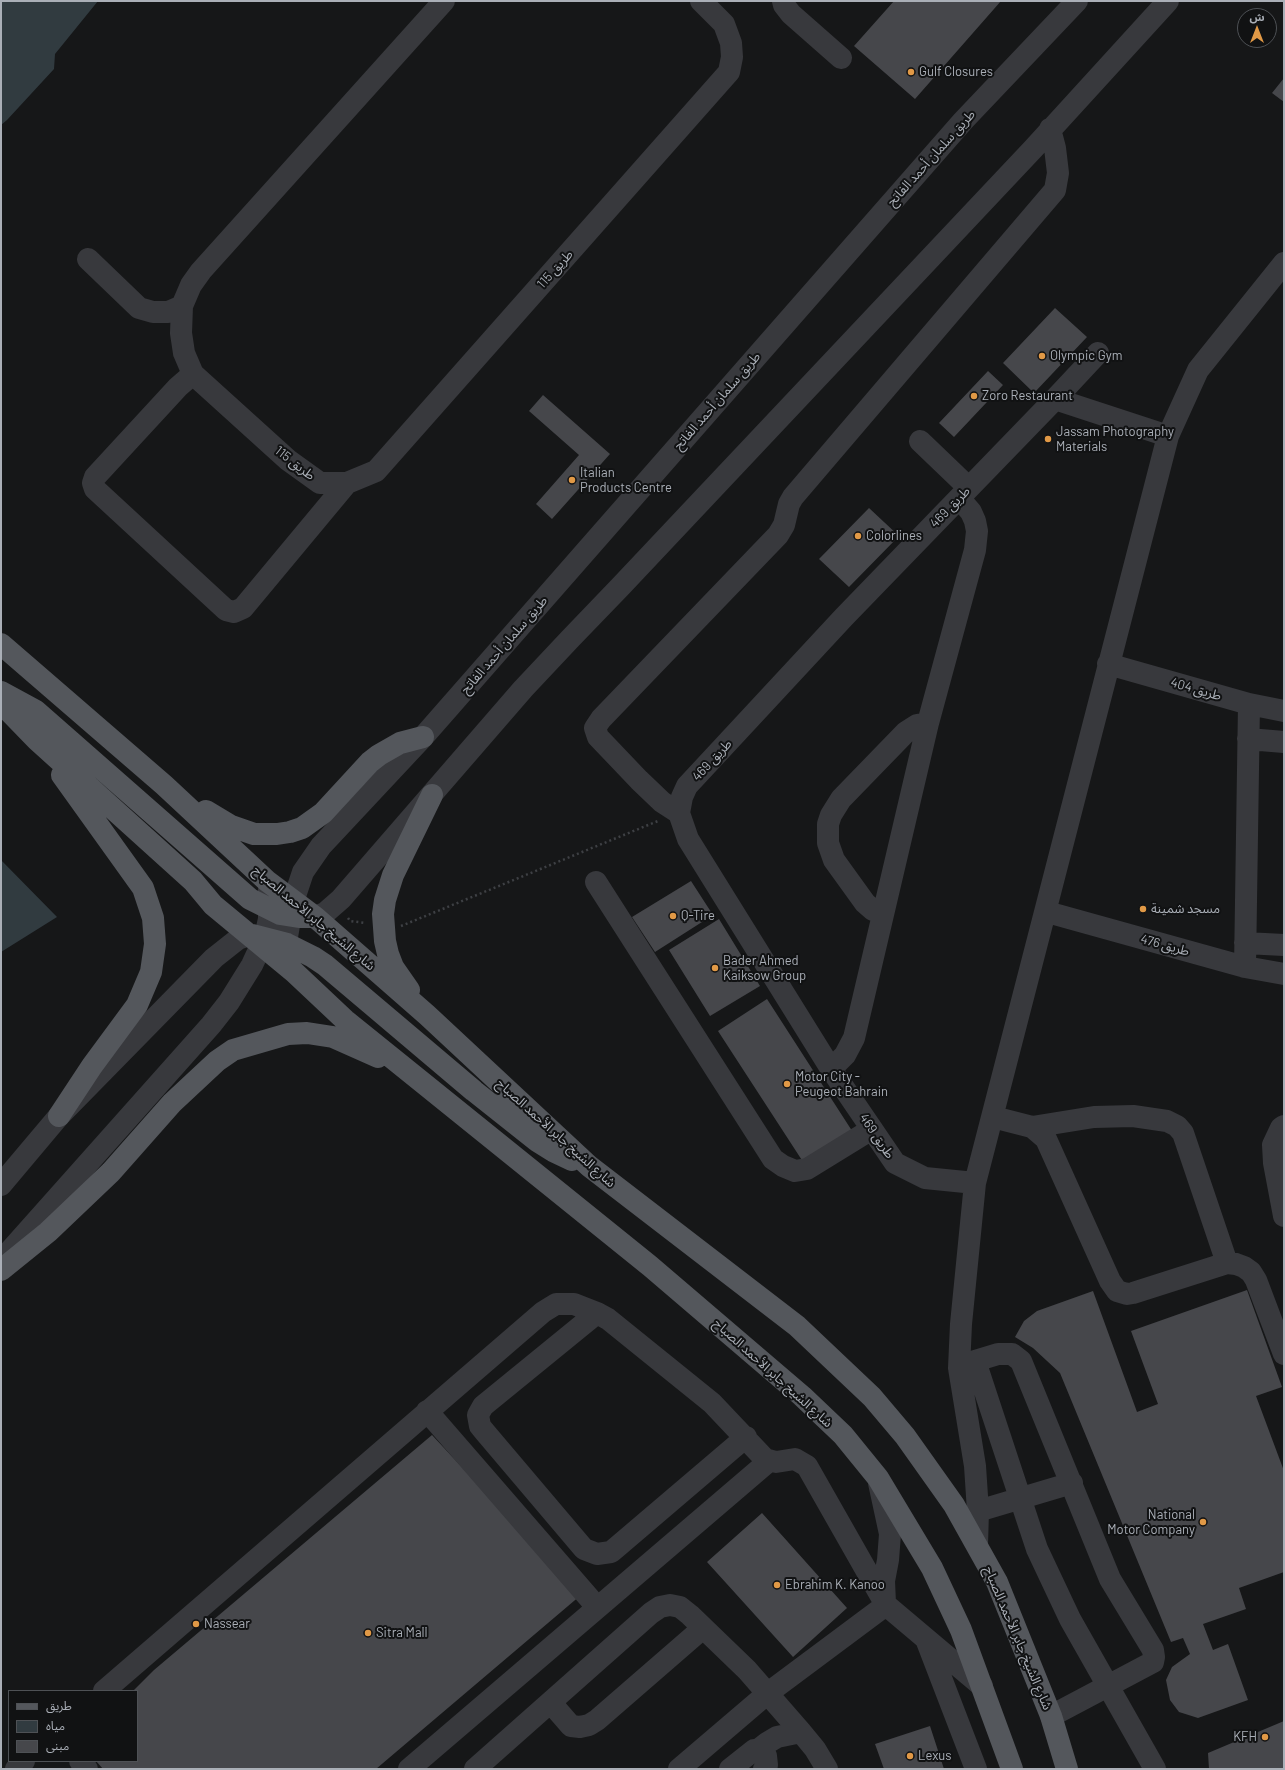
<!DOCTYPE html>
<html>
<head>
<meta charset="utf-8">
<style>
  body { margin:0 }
  #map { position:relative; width:1285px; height:1770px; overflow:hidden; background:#161718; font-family:Barlow,"Noto Sans Arabic",sans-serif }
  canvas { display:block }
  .frame { position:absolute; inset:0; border:2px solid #aaafb7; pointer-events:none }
  .legend { position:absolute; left:8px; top:1690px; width:130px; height:72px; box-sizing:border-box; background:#111213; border:1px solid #4e5155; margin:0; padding:5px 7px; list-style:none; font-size:12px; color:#aaafb7 }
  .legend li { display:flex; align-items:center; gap:8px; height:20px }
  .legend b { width:20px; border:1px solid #4e5155 }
  .north { position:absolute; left:1237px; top:8px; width:40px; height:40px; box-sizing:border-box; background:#111213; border:1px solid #4e5155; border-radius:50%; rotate:0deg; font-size:11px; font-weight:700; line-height:16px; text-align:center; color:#aaafb7 }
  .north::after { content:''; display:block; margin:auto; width:14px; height:18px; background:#e19946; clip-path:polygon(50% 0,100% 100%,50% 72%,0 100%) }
</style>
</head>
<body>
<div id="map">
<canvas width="1285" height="1770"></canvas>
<div class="frame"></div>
<ul class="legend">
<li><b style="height:5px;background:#54575c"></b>طريق</li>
<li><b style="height:11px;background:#313b40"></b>مياه</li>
<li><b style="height:11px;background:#46474b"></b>مبنى</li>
</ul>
<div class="north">ش</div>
</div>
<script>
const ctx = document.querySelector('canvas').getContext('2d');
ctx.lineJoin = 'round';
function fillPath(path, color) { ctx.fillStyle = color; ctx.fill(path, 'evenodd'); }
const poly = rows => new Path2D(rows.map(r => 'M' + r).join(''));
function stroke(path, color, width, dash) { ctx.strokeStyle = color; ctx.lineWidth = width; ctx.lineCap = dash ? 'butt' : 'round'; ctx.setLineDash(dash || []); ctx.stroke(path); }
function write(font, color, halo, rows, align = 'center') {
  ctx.font = font + ' Barlow,"Noto Sans Arabic",sans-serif'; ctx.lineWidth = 4; ctx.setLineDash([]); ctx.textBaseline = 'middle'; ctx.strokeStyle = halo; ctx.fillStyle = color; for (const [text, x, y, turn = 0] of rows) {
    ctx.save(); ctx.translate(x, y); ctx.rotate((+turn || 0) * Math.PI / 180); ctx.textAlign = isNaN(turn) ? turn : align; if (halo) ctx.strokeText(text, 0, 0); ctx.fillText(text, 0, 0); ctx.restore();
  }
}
fillPath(poly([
  [1,1,98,1,55,54,54,69,7,120,1,125],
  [1,860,57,917,1,952]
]), '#313b40');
fillPath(poly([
  [894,1,1001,1,915,99,854,46],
  [1284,78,1284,102,1272,93],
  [1055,308,1087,337,1034,393,1003,363],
  [988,371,1003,385,954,437,939,423],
  [543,395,610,454,552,519,536,504,579,455,529,411],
  [869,508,899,536,849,587,819,559],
  [691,881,713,915,655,952,632,917],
  [719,919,760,986,710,1016,669,950],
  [767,999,856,1137,807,1168,718,1031],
  [1247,1290,1282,1387,1256,1396,1284,1471,1284,1572,1239,1588,1246,1609,1203,1624,1213,1650,1228,1644,1248,1700,1198,1718,1179,1712,1170,1700,1166,1680,1172,1667,1190,1654,1183,1638,1171,1642,1060,1373,1033,1348,1015,1337,1024,1321,1037,1311,1093,1291,1137,1412,1158,1404,1131,1331],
  [432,1435,581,1595,376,1769,103,1769,96,1761,137,1761,137,1691,133,1691,154,1670],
  [762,1513,847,1608,793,1657,707,1562],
  [1284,1721,1284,1769,1209,1769,1208,1753],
  [930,1726,944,1769,884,1769,875,1744]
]), '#46474b');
stroke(poly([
  [348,918,350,921,365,923],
  [401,926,658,821]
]), '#3e4044', 2.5, [2, 3]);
stroke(poly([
  [444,1,201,271,191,285,182,306,181,333,184,353,193,374,288,460,320,483,347,483,376,471,729,72,732,57,731,43,724,24,701,1],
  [783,1,784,5,791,14,841,58],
  [88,259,139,308,153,312,168,312,182,306],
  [193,374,178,387,95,477,93,483,95,489,226,610,234,612,243,608,347,483],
  [1055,399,1168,436],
  [920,441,969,488],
  [1108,664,1249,704,1284,711],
  [1248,739,1284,742],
  [679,813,662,802,639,780,598,737,595,728,601,719,778,535,784,525,789,504,793,497,1055,190,1058,173,1055,148,1050,129],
  [596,882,773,1159,783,1166,795,1171,807,1169,872,1129],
  [1047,912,1245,967,1284,974],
  [883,913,873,910,865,903,834,860,828,843,828,824,831,815,841,799,906,732,917,725,928,723],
  [315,917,325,913,341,899,523,689,570,639,621,586,1033,149,1168,1],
  [1245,943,1284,945],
  [290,961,287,937,293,902,303,872,321,846,423,737,963,121,1077,1],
  [1245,967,1249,704],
  [831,1069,845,1055,854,1038,928,723,975,550,977,531,975,521,971,512,959,498],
  [993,1117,1032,1127,1046,1139,1110,1281,1117,1291,1127,1294,1133,1293,1227,1263,1236,1264,1244,1267,1251,1272,1256,1280,1284,1354],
  [1284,1126,1281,1128,1273,1145,1274,1163,1284,1216],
  [1032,1127,1094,1117,1133,1116,1167,1121,1177,1126,1183,1133,1227,1263],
  [975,1183,925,1178,895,1163,831,1069,688,839,679,813,682,797,687,786,844,617,1055,399,1098,353],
  [1,1185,59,1116,214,958,238,939,249,935],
  [1,1261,211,1025,229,1002,252,965,265,937,269,919,269,890],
  [597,1313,483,1406,478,1415,480,1426,484,1431,584,1549,597,1554,611,1552,617,1547,746,1437],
  [975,1361,1037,1549,1070,1619,1155,1769],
  [959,1368,975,1361,998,1354,1012,1354,1021,1361,1110,1579,1153,1650,1154,1657,1153,1662,1051,1716],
  [427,1411,597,1607],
  [879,1483,890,1534,888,1560,884,1581,885,1603],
  [978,1511,1072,1483],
  [977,1545,978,1511,975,1466,959,1368,961,1324,975,1183,1168,436,1198,370,1284,263],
  [926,1639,976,1769],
  [104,1691,543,1312,556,1304,574,1304,597,1313,608,1319,712,1403,765,1459,776,1462,795,1459,807,1466,886,1605,982,1686],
  [551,1703,571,1726,580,1727,589,1725,597,1720,703,1628],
  [758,1750,767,1743,777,1737,801,1732],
  [80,1761,87,1769],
  [16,1769,24,1761],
  [409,1769,769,1461],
  [475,1769,651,1613,660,1607,670,1605,680,1607,690,1615,747,1670,801,1732,815,1749,827,1769],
  [679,1769,768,1693,886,1605],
  [730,1769,754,1750,758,1750,766,1756,767,1765,764,1769]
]), '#38393d', 22);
stroke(poly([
  [1,644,164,785,267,881,315,917,427,1015,589,1166,797,1326,872,1397,905,1436,954,1505,997,1582,1051,1716,1067,1769],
  [1,692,36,711,250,899,280,914,299,917,314,917],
  [1,703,37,740,193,881,213,905,294,972,345,1020,650,1266,802,1396,843,1435,878,1478,932,1568,961,1630,1012,1769],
  [206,811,231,826,254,834,277,834,290,832,302,828,323,813,370,762,379,755,400,743,423,737],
  [252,935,287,944,313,957,325,965,474,1091,537,1141,553,1151,572,1160],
  [409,990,393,967,388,954,385,941,383,914,385,900,393,875,432,795],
  [59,1116,92,1066,137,1005,151,972,155,944,153,918,143,888,62,775],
  [1,1270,48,1232,111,1172,172,1103,217,1061,233,1050,288,1034,307,1033,333,1037,378,1057]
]), '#54575c', 22);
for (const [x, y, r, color] of [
  [911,72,4,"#e19946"],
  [1042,356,4,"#e19946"],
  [974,396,4,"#e19946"],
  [1048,439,4,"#e19946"],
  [572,480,4,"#e19946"],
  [858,536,4,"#e19946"],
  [1143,909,4,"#e19946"],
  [673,916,4,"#e19946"],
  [715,968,4,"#e19946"],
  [787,1084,4,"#e19946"],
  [1203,1522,4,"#e19946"],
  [777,1585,4,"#e19946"],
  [196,1624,4,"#e19946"],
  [368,1633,4,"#e19946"],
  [1265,1737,4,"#e19946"],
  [910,1756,4,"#e19946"]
]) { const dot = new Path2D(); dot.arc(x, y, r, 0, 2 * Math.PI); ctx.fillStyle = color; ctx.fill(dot); stroke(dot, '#111213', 1.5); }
write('13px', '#aaafb7', '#111213', [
  ["Gulf Closures",919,72],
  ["Olympic Gym",1050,356],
  ["Zoro Restaurant",982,396],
  ["Jassam Photography",1056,432],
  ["Materials",1056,447],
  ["Italian",580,473],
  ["Products Centre",580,488],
  ["Colorlines",866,536],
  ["مسجد شمينة",1151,909],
  ["Q-Tire",681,916],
  ["Bader Ahmed",723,961],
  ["Kaiksow Group",723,976],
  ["Motor City -",795,1077],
  ["Peugeot Bahrain",795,1092],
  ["National",1195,1515,"right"],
  ["Motor Company",1195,1530,"right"],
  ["Ebrahim K. Kanoo",785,1585],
  ["Nassear",204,1624],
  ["Sitra Mall",376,1633],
  ["KFH",1257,1737,"right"],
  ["Lexus",918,1756]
], 'left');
write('13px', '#aaafb7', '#111213', [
  ["طريق سلمان أحمد الفاتح",931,158,-48],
  ["طريق 115",555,269,-48],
  ["طريق سلمان أحمد الفاتح",717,401,-49],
  ["طريق 115",295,463,38],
  ["طريق 469",950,507,-46],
  ["طريق سلمان أحمد الفاتح",504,645,-49],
  ["طريق 404",1196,689,16],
  ["طريق 469",712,760,-47],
  ["شارع الشيخ جابر الأحمد الصباح",314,918,40],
  ["طريق 476",1165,945,15],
  ["شارع الشيخ جابر الأحمد الصباح",556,1133,42],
  ["طريق 469",877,1136,56],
  ["شارع الشيخ جابر الأحمد الصباح",773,1373,42],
  ["شارع الشيخ جابر الأحمد الصباح",1018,1638,67]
]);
</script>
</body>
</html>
